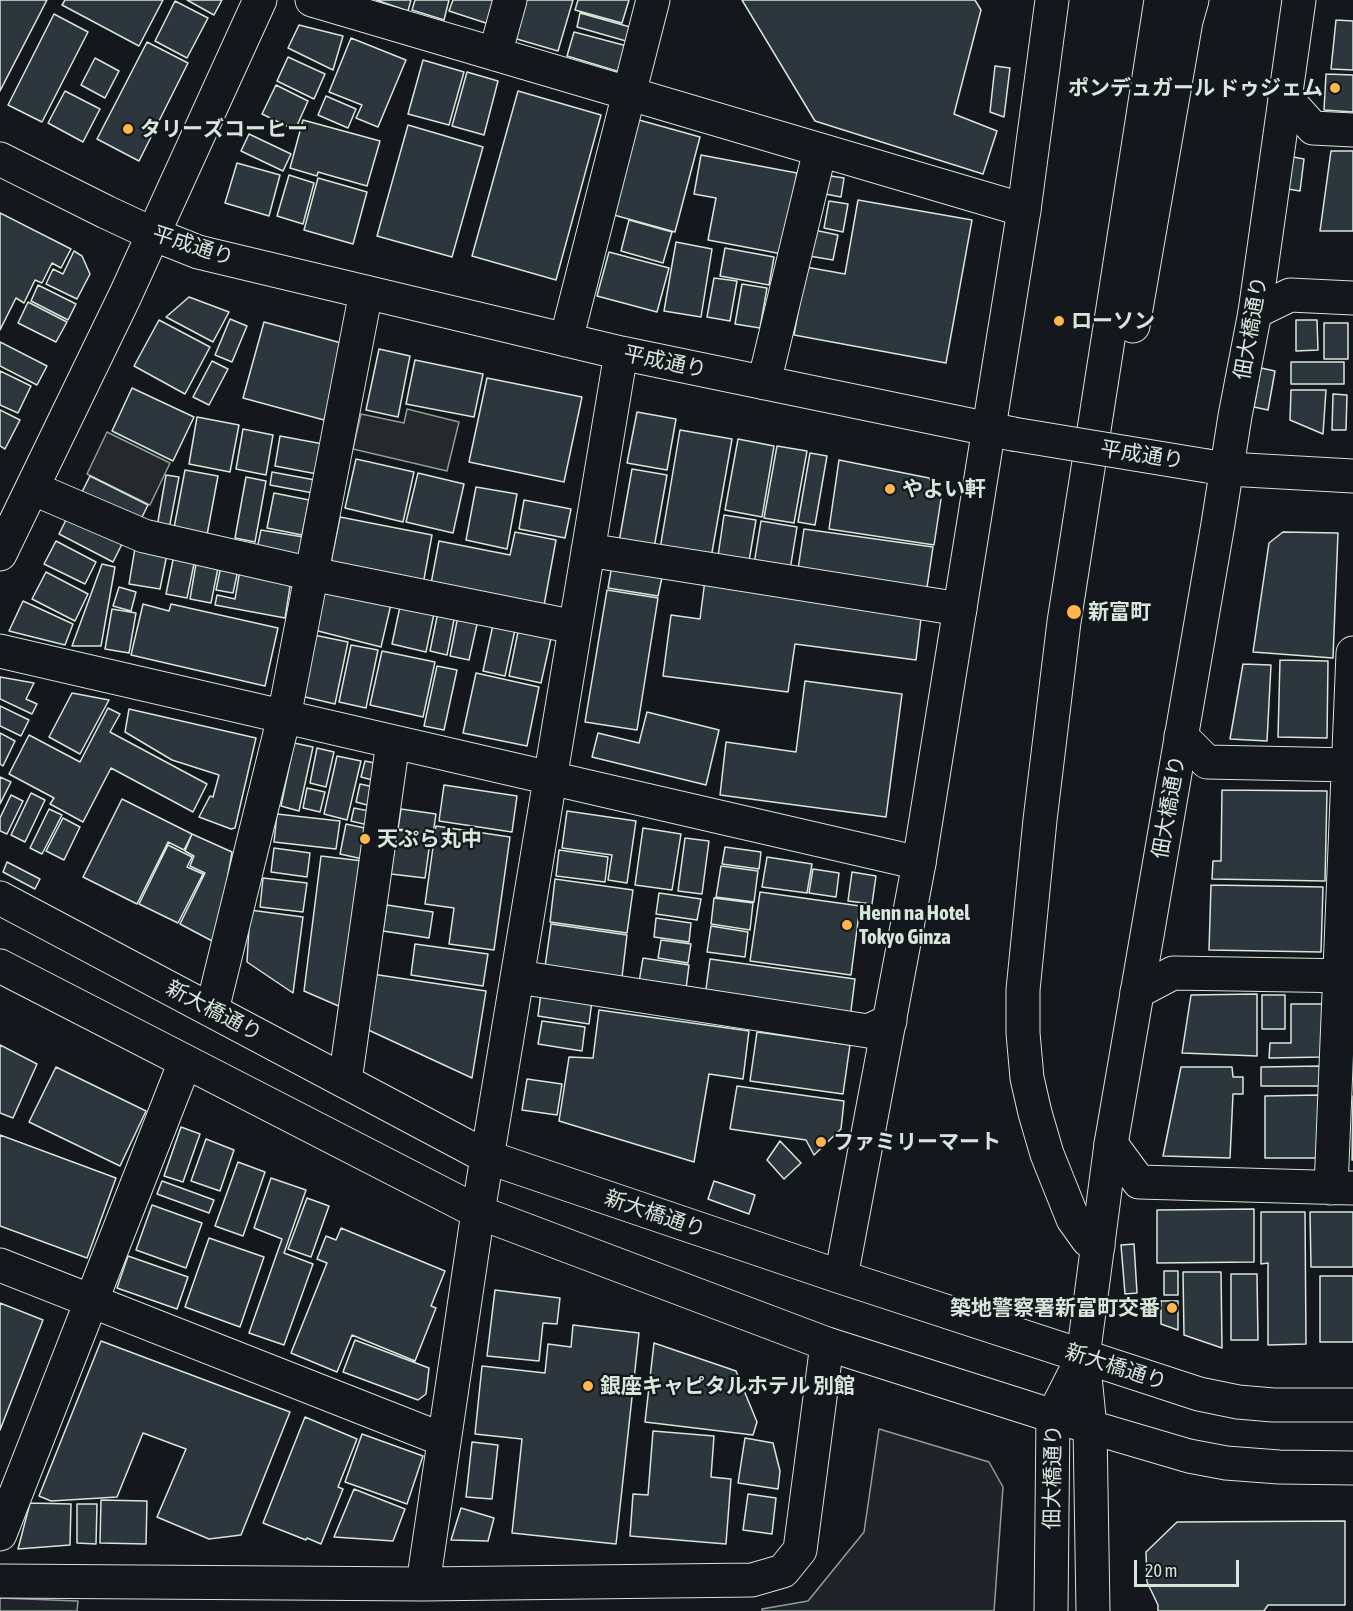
<!DOCTYPE html>
<html>
<head>
<meta charset="utf-8">
<style>
  body { margin:0 }
  #map { position:relative; width:1353px; height:1611px; overflow:hidden; background:#14181c; font-family:"Asap Condensed",sans-serif }
  canvas { display:block }
  .scale { position:absolute; left:1134px; top:1560px; width:105px; height:27px; box-sizing:border-box; border:3px solid #d8e6dc; border-top:0; padding-left:8px; font-size:18px; line-height:21px; white-space:nowrap; color:#d8e6dc; -webkit-text-stroke:4px #14181c; paint-order:stroke }
</style>
</head>
<body>
<div id="map">
<canvas width="1353" height="1611"></canvas>
<div class="scale">20 m</div>
</div>
<script>
const ctx = document.querySelector('canvas').getContext('2d');
ctx.lineJoin = 'round';
function fillPath(path, color) { ctx.fillStyle = color; ctx.fill(path, 'evenodd'); }
const poly = rows => new Path2D(rows.map(r => 'M' + r).join(''));
function stroke(path, color, width, dash) { ctx.strokeStyle = color; ctx.lineWidth = width; ctx.lineCap = dash ? 'butt' : 'round'; ctx.setLineDash(dash || []); ctx.stroke(path); }
function write(font, color, halo, rows, align = 'center') {
  ctx.font = font + ' "Asap Condensed","Noto Sans JP",sans-serif'; ctx.lineWidth = 4.5; ctx.setLineDash([]); ctx.textBaseline = 'middle'; ctx.strokeStyle = halo; ctx.fillStyle = color; for (const [text, x, y, turn = 0] of rows) {
    ctx.save(); ctx.translate(x, y); ctx.rotate((+turn || 0) * Math.PI / 180); ctx.textAlign = isNaN(turn) ? turn : align; if (halo) ctx.strokeText(text, 0, 0); ctx.fillText(text, 0, 0); ctx.restore();
  }
}
const green = poly([
  [879,1429,989,1462,1003,1487,994,1611,762,1611,762,1609,808,1601,864,1532,879,1429],
  [0,1598,78,1601,77,1611,0,1611,0,1598]
]);
fillPath(green, '#202428');
stroke(green, '#939e99', 1.5);
const parking = poly([
  [407,409,459,422,447,471,353,449,361,414,404,423,407,409],
  [107,432,170,463,150,505,87,474,107,432]
]);
fillPath(parking, '#24282b');
stroke(parking, '#939e99', 1.5);
const building = poly([
  [0,0,47,0,0,91,0,0],
  [65,0,163,0,139,46,62,5,65,0],
  [187,0,222,0,214,15,187,0],
  [376,0,411,0,408,11,376,0],
  [415,0,449,0,444,20,412,10,415,0],
  [453,0,500,0,492,25,449,11,453,0],
  [520,0,573,0,558,51,510,37,520,0],
  [578,0,629,0,622,23,575,10,578,0],
  [742,0,975,0,981,10,954,114,997,131,983,174,815,121,742,0],
  [175,1,208,18,187,58,155,41,175,1],
  [580,13,630,27,626,41,577,27,580,13],
  [54,14,88,32,42,122,8,105,54,14],
  [1336,20,1353,21,1353,70,1331,69,1336,20],
  [299,25,343,36,333,70,288,48,299,25],
  [574,32,627,46,620,72,567,56,574,32],
  [351,38,406,60,378,127,356,118,362,105,329,92,351,38],
  [147,42,188,63,139,161,97,139,147,42],
  [288,57,325,74,314,99,277,81,288,57],
  [95,58,119,71,105,98,81,85,95,58],
  [423,60,464,72,449,125,408,114,423,60],
  [995,66,1010,68,1004,117,990,112,995,66],
  [467,72,498,81,484,135,452,126,467,72],
  [1326,74,1353,75,1353,112,1324,110,1326,74],
  [276,85,308,101,295,130,262,114,276,85],
  [65,91,100,109,83,142,48,123,65,91],
  [518,91,601,115,556,280,472,256,518,91],
  [326,96,356,109,348,128,318,115,326,96],
  [303,120,380,141,367,186,318,172,317,176,290,168,303,120],
  [639,120,700,137,675,232,614,215,639,120],
  [408,125,483,147,452,257,377,236,408,125],
  [249,134,291,154,283,171,241,151,249,134],
  [1331,151,1353,151,1353,231,1320,231,1331,151],
  [701,155,797,173,782,254,708,240,716,198,694,194,701,155],
  [1293,157,1304,159,1300,191,1288,189,1293,157],
  [237,163,280,175,269,216,225,203,237,163],
  [289,175,314,183,303,224,277,216,289,175],
  [824,175,844,178,841,197,820,193,824,175],
  [318,178,367,192,353,244,304,230,318,178],
  [858,200,972,220,946,363,794,335,806,267,845,274,858,200],
  [829,201,848,204,843,232,824,228,829,201],
  [0,213,71,249,61,268,52,263,42,283,35,280,24,303,16,298,0,330,0,213],
  [629,220,672,232,663,263,621,251,629,220],
  [814,230,838,235,833,260,809,256,814,230],
  [676,242,712,249,701,317,664,311,676,242],
  [725,248,774,257,769,285,720,276,725,248],
  [74,251,82,256,90,274,77,299,46,284,53,269,63,274,74,251],
  [609,252,669,268,657,312,597,296,609,252],
  [714,278,737,281,730,321,707,317,714,278],
  [742,284,767,288,760,328,735,324,742,284],
  [38,285,76,304,68,320,31,301,38,285],
  [189,297,229,312,213,342,166,317,189,297],
  [28,302,67,322,56,342,18,323,28,302],
  [230,319,247,326,232,362,215,355,230,319],
  [159,320,210,347,185,394,134,366,159,320],
  [1296,320,1317,320,1318,350,1296,351,1296,320],
  [264,322,345,344,324,420,243,398,264,322],
  [1324,323,1348,323,1348,359,1324,359,1324,323],
  [0,342,47,366,37,385,0,366,0,342],
  [379,349,410,356,398,417,366,410,379,349],
  [415,360,483,374,474,417,406,404,415,360],
  [212,361,228,369,209,405,193,397,212,361],
  [1291,362,1344,362,1344,384,1291,384,1291,362],
  [1261,368,1275,371,1268,410,1254,407,1261,368],
  [0,371,31,386,18,413,0,405,0,371],
  [487,378,582,397,564,482,469,462,487,378],
  [132,388,194,417,173,461,112,431,132,388],
  [1291,390,1326,390,1323,434,1290,420,1291,390],
  [1333,394,1347,395,1346,430,1332,430,1333,394],
  [0,410,20,420,5,449,0,446,0,410],
  [637,412,676,419,667,470,627,463,637,412],
  [197,417,239,425,230,472,189,464,197,417],
  [243,429,273,435,266,475,236,469,243,429],
  [680,430,732,439,711,558,660,549,680,430],
  [280,436,323,444,317,474,275,466,280,436],
  [738,439,774,446,762,517,725,510,738,439],
  [777,446,807,451,794,523,764,518,777,446],
  [810,453,827,456,815,525,798,522,810,453],
  [356,459,414,472,403,522,345,508,356,459],
  [839,460,929,478,941,499,934,545,829,529,839,460],
  [632,469,667,475,654,548,619,542,632,469],
  [185,470,218,476,207,535,174,528,185,470],
  [272,472,315,480,313,493,270,485,272,472],
  [418,473,464,484,453,533,406,522,418,473],
  [166,475,179,477,169,529,157,527,166,475],
  [90,476,148,505,138,525,80,496,90,476],
  [246,477,266,481,255,542,235,538,246,477],
  [476,487,517,494,507,549,466,540,476,487],
  [274,493,309,500,302,535,267,528,274,493],
  [524,500,571,509,565,538,519,529,524,500],
  [724,515,756,520,749,561,718,556,724,515],
  [68,516,122,544,113,562,59,534,68,516],
  [340,517,432,535,422,590,329,572,340,517],
  [761,521,797,527,790,570,754,564,761,521],
  [804,529,933,547,926,594,797,576,804,529],
  [261,530,303,537,300,557,257,549,261,530],
  [515,532,556,540,543,611,430,589,439,541,510,555,515,532],
  [1283,532,1338,533,1333,658,1253,652,1269,543,1283,532],
  [56,541,96,562,85,584,44,564,56,541],
  [135,548,167,554,160,589,129,584,135,548],
  [174,555,195,559,187,598,166,594,174,555],
  [102,564,115,567,101,646,72,646,102,564],
  [196,564,218,568,211,603,190,599,196,564],
  [612,565,663,573,658,596,608,588,612,565],
  [221,566,238,570,233,593,216,590,221,566],
  [240,570,291,580,285,618,215,605,217,595,235,599,240,570],
  [46,572,88,594,75,621,32,599,46,572],
  [705,580,922,610,916,660,795,644,788,692,663,676,671,615,700,619,705,580],
  [325,584,392,600,381,647,314,630,325,584],
  [119,587,136,592,131,611,113,606,119,587],
  [607,590,658,598,637,730,585,722,607,590],
  [23,601,73,624,65,645,9,631,23,601],
  [401,602,435,609,426,652,392,644,401,602],
  [143,604,169,611,171,604,278,628,265,686,131,655,143,604],
  [112,609,136,613,129,653,105,649,112,609],
  [438,612,455,615,447,655,430,651,438,612],
  [458,616,478,620,469,660,450,656,458,616],
  [494,620,516,625,505,676,483,671,494,620],
  [519,627,552,634,541,683,509,676,519,627],
  [314,635,348,642,335,704,301,696,314,635],
  [351,645,378,650,366,708,339,702,351,645],
  [382,651,435,662,423,717,370,705,382,651],
  [1280,660,1328,661,1327,738,1278,737,1280,660],
  [1243,664,1271,665,1267,741,1230,739,1243,664],
  [437,666,457,670,444,730,424,726,437,666],
  [476,673,539,687,527,746,463,733,476,673],
  [0,677,34,683,26,699,37,704,32,714,0,699,0,677],
  [805,681,902,694,886,817,720,795,726,742,796,752,805,681],
  [72,693,109,700,80,754,49,737,72,693],
  [0,706,29,720,21,736,0,726,0,706],
  [108,708,120,714,110,732,207,784,193,812,111,768,83,822,50,804,54,798,9,774,29,735,80,762,108,708],
  [129,709,256,738,235,828,231,829,199,817,210,796,213,797,219,775,172,760,125,732,129,709],
  [647,712,719,730,706,785,592,757,598,733,639,743,647,712],
  [0,733,15,741,3,766,0,764,0,733],
  [294,743,313,747,299,811,281,806,294,743],
  [317,748,334,752,326,787,310,783,317,748],
  [337,756,361,761,347,820,324,814,337,756],
  [365,761,384,765,380,782,361,777,365,761],
  [0,777,11,782,0,804,0,777],
  [360,784,383,789,378,808,356,802,360,784],
  [444,785,517,796,512,832,439,821,444,785],
  [307,788,325,792,320,812,303,808,307,788],
  [1222,790,1327,791,1325,881,1212,879,1213,861,1221,861,1222,790],
  [31,793,45,800,25,842,11,835,31,793],
  [11,795,23,801,7,834,0,831,0,818,11,795],
  [122,799,192,834,184,850,168,842,137,904,83,877,122,799],
  [354,808,379,813,376,827,351,821,354,808],
  [49,809,62,815,42,854,30,848,49,809],
  [401,809,436,814,433,834,398,829,401,809],
  [567,811,636,821,627,883,608,880,612,855,562,848,567,811],
  [277,814,340,821,336,849,274,842,277,814],
  [63,818,80,827,64,860,46,851,63,818],
  [346,824,374,830,367,860,340,854,346,824],
  [436,826,510,837,494,950,449,944,454,908,425,904,436,826],
  [643,828,681,834,672,890,635,885,643,828],
  [397,830,431,835,425,878,391,874,397,830],
  [192,834,232,852,216,943,180,924,205,873,190,866,194,856,185,851,192,834],
  [685,838,709,841,702,894,678,891,685,838],
  [168,845,192,857,187,867,203,874,178,923,139,904,168,845],
  [725,847,761,852,759,869,722,864,725,847],
  [274,848,310,853,307,877,271,872,274,848],
  [559,850,608,857,605,882,556,876,559,850],
  [321,856,363,861,350,1011,304,991,321,856],
  [767,857,812,864,807,893,762,887,767,857],
  [7,862,40,879,35,889,3,872,7,862],
  [721,866,758,871,754,902,716,897,721,866],
  [813,869,839,873,836,897,809,893,813,869],
  [852,872,876,876,872,904,848,901,852,872],
  [263,878,307,883,303,912,260,907,263,878],
  [555,879,633,890,627,933,550,922,555,879],
  [1211,885,1323,887,1321,952,1209,950,1211,885],
  [760,892,860,906,851,975,750,961,760,892],
  [659,893,701,899,697,920,656,914,659,893],
  [714,898,753,903,750,930,711,924,714,898],
  [387,905,433,912,429,938,383,931,387,905],
  [250,910,303,917,293,993,247,962,250,910],
  [656,918,691,923,689,942,654,937,656,918],
  [551,924,627,935,622,977,545,967,551,924],
  [711,926,748,932,745,957,707,952,711,926],
  [661,940,691,944,688,963,658,958,661,940],
  [415,944,488,954,483,986,411,975,415,944],
  [643,958,689,965,686,989,639,982,643,958],
  [710,959,855,979,850,1018,705,997,710,959],
  [372,974,486,991,472,1078,364,1028,372,974],
  [541,993,592,1001,589,1024,538,1016,541,993],
  [1257,994,1257,1056,1182,1053,1191,995,1257,994],
  [1262,995,1285,995,1285,1029,1262,1029,1262,995],
  [1291,1004,1322,1004,1323,1057,1269,1058,1270,1043,1291,1043,1291,1004],
  [599,1010,749,1031,743,1079,709,1074,694,1162,559,1121,569,1057,593,1058,599,1010],
  [542,1021,585,1027,582,1051,538,1044,542,1021],
  [757,1032,850,1045,843,1094,750,1081,757,1032],
  [0,1045,37,1064,13,1118,0,1113,0,1045],
  [1322,1066,1322,1086,1261,1086,1261,1067,1322,1066],
  [56,1067,146,1111,120,1166,29,1122,56,1067],
  [1181,1067,1232,1067,1233,1077,1243,1077,1243,1094,1233,1094,1230,1158,1163,1156,1181,1067],
  [527,1079,562,1084,557,1115,522,1110,527,1079],
  [737,1086,844,1101,841,1129,814,1155,806,1140,730,1129,737,1086],
  [1319,1095,1319,1158,1265,1158,1265,1096,1319,1095],
  [1353,1096,1353,1160,1352,1160,1353,1096],
  [181,1127,200,1134,183,1182,164,1176,181,1127],
  [0,1135,116,1178,87,1258,0,1226,0,1135],
  [206,1139,234,1150,220,1191,191,1181,206,1139],
  [780,1141,801,1163,784,1179,767,1160,780,1141],
  [238,1162,265,1172,243,1236,215,1226,238,1162],
  [271,1178,306,1190,284,1253,313,1264,284,1345,249,1333,282,1239,254,1228,271,1178],
  [162,1181,214,1200,209,1213,157,1194,162,1181],
  [714,1181,755,1195,749,1214,708,1199,714,1181],
  [307,1198,329,1206,311,1257,288,1249,307,1198],
  [152,1205,202,1223,186,1268,136,1250,152,1205],
  [1254,1209,1254,1262,1157,1263,1157,1210,1254,1209],
  [1261,1212,1305,1212,1306,1344,1268,1345,1268,1263,1261,1264,1261,1212],
  [1310,1212,1353,1212,1353,1267,1311,1267,1310,1212],
  [341,1228,445,1271,431,1306,436,1308,415,1361,352,1335,337,1372,291,1353,327,1263,317,1259,326,1236,336,1240,341,1228],
  [209,1238,264,1257,240,1327,185,1307,209,1238],
  [1134,1244,1137,1293,1125,1294,1121,1245,1134,1244],
  [128,1256,188,1277,177,1309,117,1288,128,1256],
  [1164,1271,1178,1271,1178,1295,1164,1295,1164,1271],
  [1183,1272,1221,1272,1222,1348,1184,1335,1183,1272],
  [1231,1274,1257,1274,1258,1340,1231,1340,1231,1274],
  [1320,1276,1353,1276,1353,1342,1320,1342,1320,1276],
  [495,1290,560,1298,557,1324,543,1323,539,1361,487,1356,495,1290],
  [1161,1301,1178,1301,1178,1330,1161,1324,1161,1301],
  [0,1303,43,1320,0,1430,0,1303],
  [573,1325,639,1333,616,1544,512,1533,522,1439,475,1434,482,1366,545,1373,548,1344,571,1347,573,1325],
  [355,1340,429,1368,426,1394,418,1400,343,1372,355,1340],
  [101,1341,290,1412,241,1535,209,1539,157,1517,186,1449,143,1433,117,1497,51,1501,39,1496,101,1341],
  [654,1343,736,1371,757,1422,753,1435,645,1422,654,1343],
  [305,1417,357,1439,338,1487,343,1489,321,1544,307,1538,306,1540,263,1523,305,1417],
  [653,1431,714,1436,711,1477,731,1479,726,1544,630,1536,633,1494,648,1495,653,1431],
  [362,1434,423,1456,407,1504,345,1482,362,1434],
  [745,1438,773,1443,780,1471,778,1489,738,1483,745,1438],
  [472,1442,498,1445,492,1499,466,1497,472,1442],
  [354,1489,405,1509,393,1541,334,1537,354,1489],
  [748,1494,776,1498,772,1534,743,1530,748,1494],
  [101,1500,147,1501,146,1544,100,1543,101,1500],
  [30,1503,71,1504,70,1545,18,1549,30,1503],
  [77,1504,97,1504,96,1544,77,1543,77,1504],
  [461,1508,494,1518,488,1541,451,1540,461,1508],
  [1345,1521,1345,1605,1268,1605,1264,1611,1158,1611,1158,1605,1147,1582,1146,1552,1177,1522,1345,1521]
]);
fillPath(building, '#2c363c');
stroke(building, '#d8e6dc', 1.5);
const minor = poly([
  [312,0,1024,210],
  [495,54,510,0],
  [1285,97,1313,128,1353,130],
  [0,159,106,212,153,234,198,252,621,353,1013,434],
  [1255,312,1290,295,1353,298],
  [566,340,653,0],
  [764,383,820,150],
  [1207,466,1228,469,1353,476],
  [32,488,144,536,312,574,575,627],
  [588,550,960,609],
  [0,554,125,296,260,0],
  [0,651,919,863],
  [1181,736,1207,762,1353,765],
  [518,977,868,1031,890,1021],
  [1137,992,1173,973,1353,976],
  [212,1010,284,717,366,292],
  [345,1081,393,742],
  [1111,1144,1139,1182,1351,1188],
  [1331,1188,1353,653],
  [0,1265,444,1440],
  [0,1534,185,1062],
  [0,1581,423,1584,752,1580,783,1571,800,1550,827,1344],
  [423,1584,478,1212,621,353]
]);
const major = poly([
  [0,898,487,1157,841,1277,1199,1394,1238,1402,1273,1405,1353,1405],
  [0,966,478,1212,827,1344,1053,1416,1189,1456,1226,1463,1279,1467,1353,1468],
  [841,1277,919,863,1024,210,1052,0],
  [1083,1357,1090,1427,1093,1611],
  [1051,1611,1053,1416,1083,1357,1111,1144,1218,524,1235,416,1255,312,1299,0]
]);
const highway = poly([
  [1133,326,1186,21,1192,0],
  [1098,1246,1088,1240,1073,1219,1047,1154,1035,1113,1027,1078,1023,1033,1023,990,1040,820,1064,622,1161,0]
]);
stroke(minor, '#d8e6dc', 35);
stroke(major, '#d8e6dc', 35);
stroke(highway, '#d8e6dc', 35);
stroke(minor, '#14181c', 33);
stroke(major, '#14181c', 33);
stroke(highway, '#14181c', 33);
const minorBridge = poly([
  [1013,434,1207,466]
]);
stroke(minorBridge, '#d8e6dc', 35, []);
stroke(minorBridge, '#14181c', 33);
for (const [x, y, r, color] of [
  [1335,88,6,"#ffb74d"],
  [128,129,6,"#ffb74d"],
  [1059,321,6,"#ffb74d"],
  [890,489,6,"#ffb74d"],
  [1074,612,8,"#ffb74d"],
  [365,839,6,"#ffb74d"],
  [847,925,6,"#ffb74d"],
  [821,1142,6,"#ffb74d"],
  [1172,1308,6,"#ffb74d"],
  [588,1386,6,"#ffb74d"]
]) { const dot = new Path2D(); dot.arc(x, y, r, 0, 2 * Math.PI); ctx.fillStyle = color; ctx.fill(dot); stroke(dot, '#14181c', 2); }
write('bold 21px', '#d8e6dc', '#14181c', [
  ["ポンデュガール ドゥジェム",1323,88,"right"],
  ["タリーズコーヒー",140,129],
  ["ローソン",1071,321],
  ["やよい軒",902,489],
  ["新富町",1088,612],
  ["天ぷら丸中",377,839],
  ["Henn na Hotel",859,913],
  ["Tokyo Ginza",859,937],
  ["ファミリーマート",833,1142],
  ["築地警察署新富町交番",1160,1308,"right"],
  ["銀座キャピタルホテル 別館",600,1386]
], 'left');
write('21px', '#d8e6dc', '#14181c', [
  ["平成通り",193,246,18],
  ["佃大橋通り",1251,328,-80],
  ["平成通り",665,362,12],
  ["平成通り",1142,455,9],
  ["佃大橋通り",1169,807,-80],
  ["新大橋通り",214,1011,28],
  ["新大橋通り",655,1214,19],
  ["新大橋通り",1116,1367,18],
  ["佃大橋通り",1053,1477,-89]
]);
</script>
</body>
</html>
